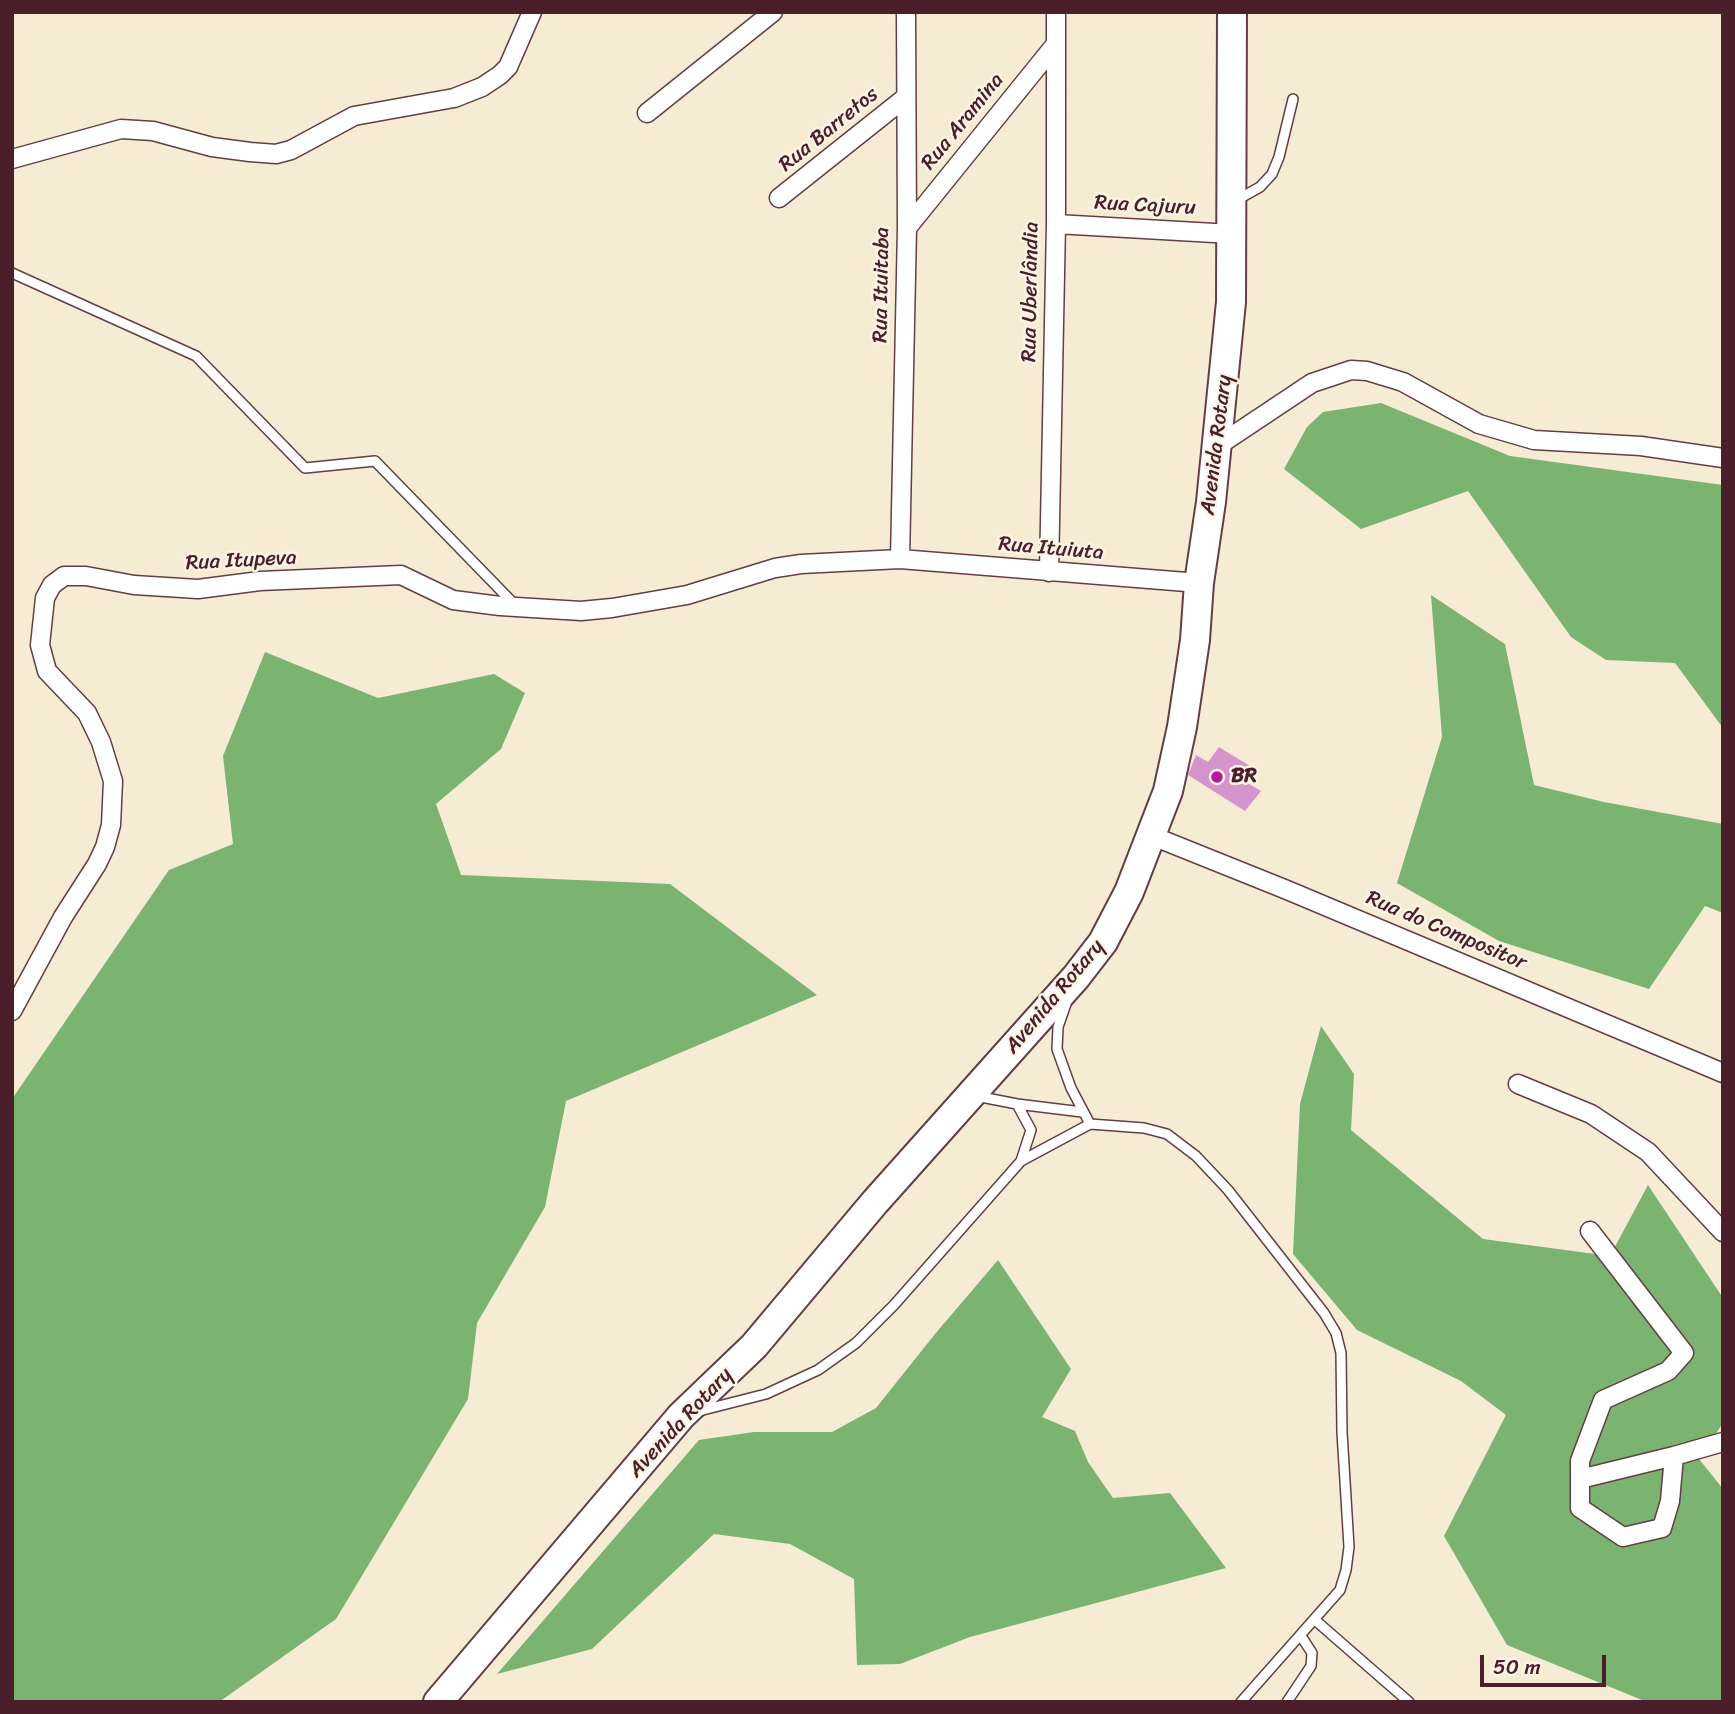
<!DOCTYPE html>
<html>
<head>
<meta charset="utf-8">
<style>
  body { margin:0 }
  #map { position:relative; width:1735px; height:1714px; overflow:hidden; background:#f6ebd3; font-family:Sriracha,sans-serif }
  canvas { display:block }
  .frame { position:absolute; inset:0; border:14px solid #4a1f2b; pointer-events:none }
  .scale { position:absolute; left:1480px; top:1655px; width:126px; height:32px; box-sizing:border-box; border:4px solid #4a1f2b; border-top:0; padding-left:9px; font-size:21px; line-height:24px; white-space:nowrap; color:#4a1f2b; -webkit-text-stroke:5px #fcf5e5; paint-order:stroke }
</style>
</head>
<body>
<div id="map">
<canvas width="1735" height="1714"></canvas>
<div class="frame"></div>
<div class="scale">50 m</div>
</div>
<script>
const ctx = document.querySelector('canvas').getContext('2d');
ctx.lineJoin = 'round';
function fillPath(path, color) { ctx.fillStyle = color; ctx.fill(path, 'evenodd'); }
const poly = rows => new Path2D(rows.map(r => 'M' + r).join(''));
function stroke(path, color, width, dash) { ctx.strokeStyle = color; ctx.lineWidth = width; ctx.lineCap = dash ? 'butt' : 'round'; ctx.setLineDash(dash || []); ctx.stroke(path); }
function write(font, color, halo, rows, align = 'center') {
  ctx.font = font + ' Sriracha,sans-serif'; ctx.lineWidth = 5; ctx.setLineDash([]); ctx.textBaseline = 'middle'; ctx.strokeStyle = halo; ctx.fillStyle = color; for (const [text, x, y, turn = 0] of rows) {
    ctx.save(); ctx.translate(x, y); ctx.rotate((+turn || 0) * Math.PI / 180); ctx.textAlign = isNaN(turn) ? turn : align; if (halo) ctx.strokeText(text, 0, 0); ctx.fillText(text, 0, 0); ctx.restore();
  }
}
fillPath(poly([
  [1381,403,1510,456,1723,485,1723,728,1675,663,1606,660,1571,637,1468,491,1361,529,1284,469,1307,427,1323,412],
  [1431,595,1505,644,1534,785,1604,802,1723,824,1723,913,1705,906,1649,989,1499,941,1397,883,1442,737],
  [265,652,378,698,494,674,525,693,501,749,436,804,461,875,670,884,817,995,566,1101,545,1207,477,1323,468,1399,336,1619,219,1702,12,1702,12,1099,169,870,233,844,223,756],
  [1321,1026,1354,1074,1351,1130,1483,1239,1610,1256,1648,1185,1723,1298,1723,1423,1699,1459,1723,1489,1723,1702,1647,1702,1507,1645,1444,1536,1506,1415,1461,1381,1357,1330,1293,1254,1300,1104],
  [998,1260,1071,1369,1042,1417,1075,1431,1088,1462,1113,1498,1170,1493,1226,1568,970,1637,900,1664,857,1665,854,1579,790,1544,714,1534,592,1649,497,1674,699,1440,754,1432,832,1432,876,1408,935,1334]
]), '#7bb371');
fillPath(poly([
  [1219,747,1250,766,1241,779,1261,791,1245,811,1188,775,1196,755,1208,762]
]), '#d594cb');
const service = poly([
  [1235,201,1260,187,1272,174,1279,157,1293,99],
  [12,273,196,356,305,468,375,461,516,606],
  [1067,1001,1058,1027,1057,1049,1071,1088,1090,1124],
  [976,1096,1017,1104,1082,1112],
  [1017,1104,1031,1130,1021,1161],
  [699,1411,766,1394,818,1370,856,1343,894,1305,1021,1161,1090,1124,1144,1128,1167,1134,1196,1156,1228,1190,1324,1313,1336,1333,1341,1353,1342,1432,1349,1547,1346,1570,1340,1590,1241,1702],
  [1315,1620,1409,1702],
  [1287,1702,1311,1666,1312,1653,1301,1636]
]);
const minor = poly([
  [647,113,773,12],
  [12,159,121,129,153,131,212,147,250,152,276,154,291,150,354,116,454,98,482,87,500,75,508,67,532,12],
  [779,198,906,97],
  [1056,224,1232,234],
  [907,228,1055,45],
  [1216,447,1312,383,1351,370,1367,371,1403,382,1479,424,1534,440,1641,446,1723,458],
  [900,559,907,228,906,12],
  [1049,572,1056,224,1056,12],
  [1150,835,1287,890,1723,1073],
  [12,1011,63,917,97,864,105,847,111,825,113,781,101,742,87,713,47,671,40,645,45,598,52,585,64,576,86,576,134,585,198,589,260,581,401,575,453,600,500,606,581,611,612,608,687,595,775,568,801,564,900,559,1199,583],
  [1518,1084,1591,1114,1648,1152,1723,1232],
  [1590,1231,1684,1353,1668,1371,1603,1400,1580,1461,1580,1508,1623,1537,1662,1528,1670,1501,1674,1456,1723,1442],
  [1580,1479,1674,1456]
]);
const primary = poly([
  [438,1702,681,1416,754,1346,875,1202,1076,977,1103,942,1129,892,1168,791,1182,727,1195,640,1199,583,1211,502,1231,302,1232,12]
]);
stroke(service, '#643e44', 12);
stroke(minor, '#643e44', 21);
stroke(primary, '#643e44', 32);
stroke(service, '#fff', 9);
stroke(minor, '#fff', 18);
stroke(primary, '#fff', 28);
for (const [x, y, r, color] of [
  [1217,777,7,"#b5179e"]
]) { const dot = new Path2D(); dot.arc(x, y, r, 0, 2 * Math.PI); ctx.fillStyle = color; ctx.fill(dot); stroke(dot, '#fcf5e5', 2.5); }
write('21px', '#4a1f2b', '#fcf5e5', [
  ["Rua Aramina",963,122,-51],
  ["Rua Barretos",829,130,-39],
  ["Rua Cajuru",1145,206,3],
  ["Rua Ituitaba",882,285,-89],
  ["Rua Uberlândia",1031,292,-89],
  ["Avenida Rotary",1217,445,-83],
  ["Rua Ituiuta",1051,549,5],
  ["Rua Itupeva",241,561,-3],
  ["Rua do Compositor",1446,931,23],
  ["Avenida Rotary",1055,997,-50],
  ["Avenida Rotary",681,1423,-47]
]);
write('bold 21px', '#4a1f2b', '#fcf5e5', [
  ["BR",1231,777]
], 'left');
</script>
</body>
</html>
